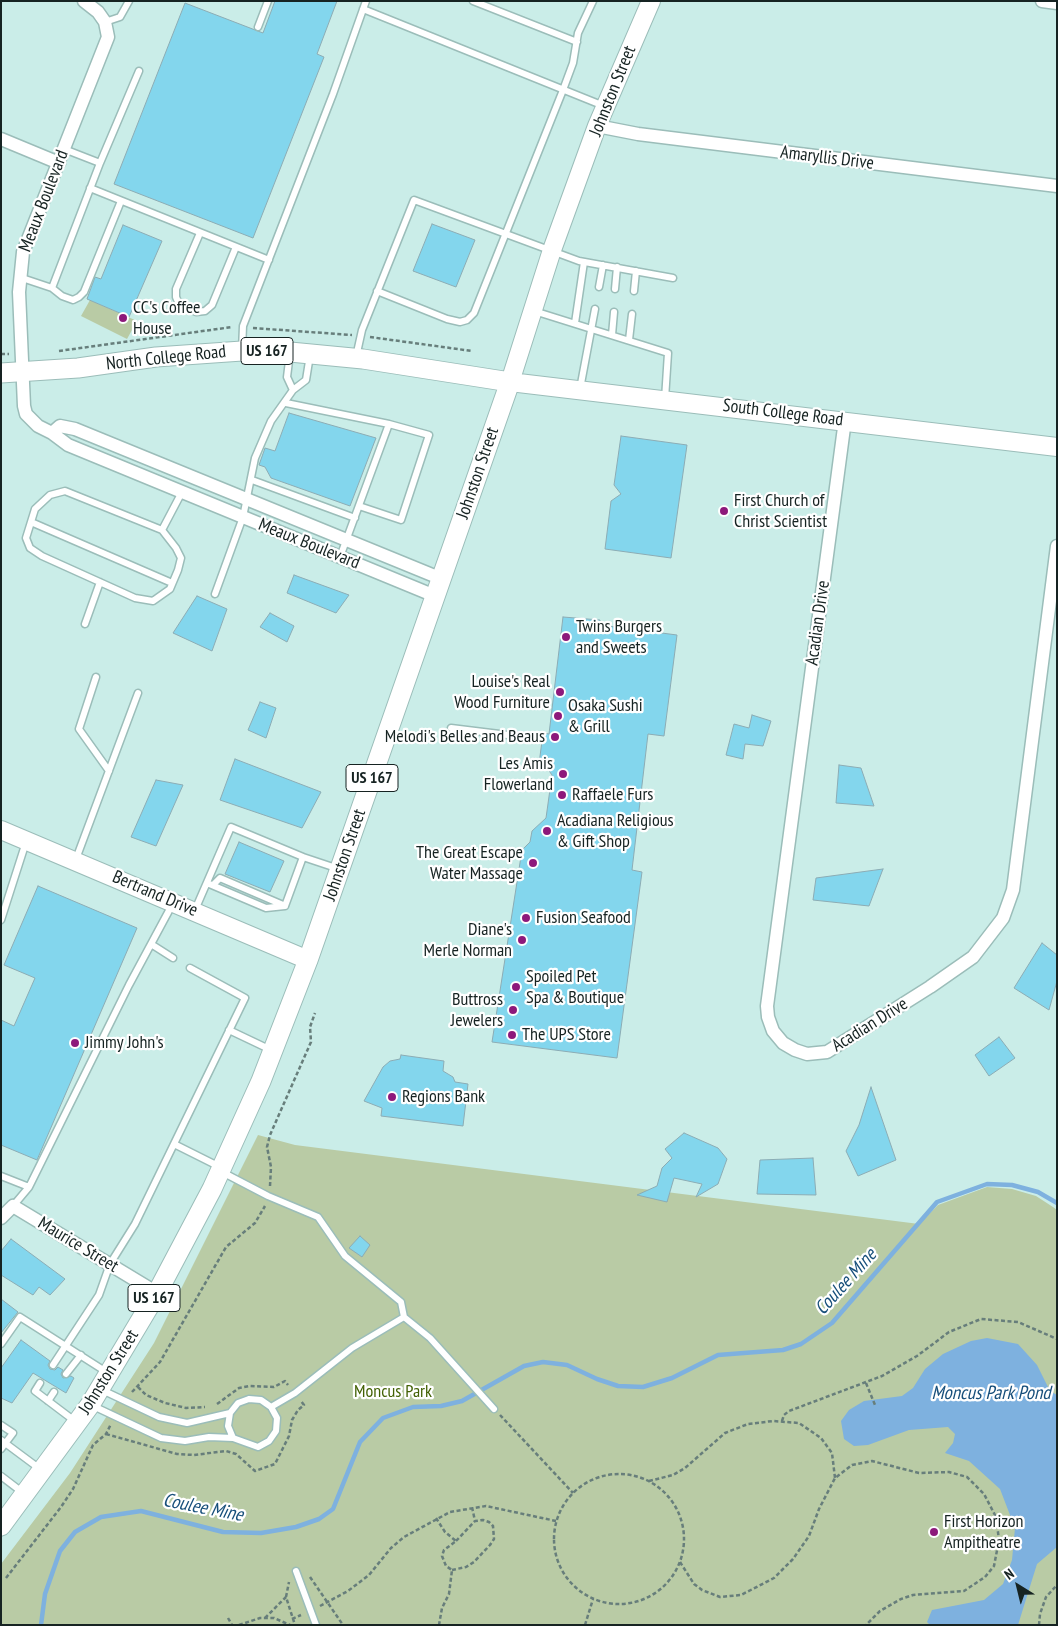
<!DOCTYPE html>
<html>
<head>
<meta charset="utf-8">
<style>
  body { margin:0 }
  #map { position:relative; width:1058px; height:1626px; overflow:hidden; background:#caede8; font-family:"PT Sans Narrow",sans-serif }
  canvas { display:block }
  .frame { position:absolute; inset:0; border:2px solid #162322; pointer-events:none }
  .north { position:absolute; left:993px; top:1561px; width:50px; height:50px; -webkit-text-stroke:4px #fff; paint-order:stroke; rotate:324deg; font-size:14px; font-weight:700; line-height:20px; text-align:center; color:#162322 }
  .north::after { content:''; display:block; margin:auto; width:18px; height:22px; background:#162322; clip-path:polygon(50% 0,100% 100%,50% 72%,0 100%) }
</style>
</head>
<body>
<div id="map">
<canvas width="1058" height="1626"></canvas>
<div class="frame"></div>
<div class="north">N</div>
</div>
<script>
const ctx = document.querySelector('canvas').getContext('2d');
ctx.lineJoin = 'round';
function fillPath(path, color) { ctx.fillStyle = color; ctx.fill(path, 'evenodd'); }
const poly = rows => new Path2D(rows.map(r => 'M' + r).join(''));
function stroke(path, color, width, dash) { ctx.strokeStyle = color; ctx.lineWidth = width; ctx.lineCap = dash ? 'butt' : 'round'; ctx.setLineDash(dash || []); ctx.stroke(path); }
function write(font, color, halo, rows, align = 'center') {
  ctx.font = font + ' "PT Sans Narrow",sans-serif'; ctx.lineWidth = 4.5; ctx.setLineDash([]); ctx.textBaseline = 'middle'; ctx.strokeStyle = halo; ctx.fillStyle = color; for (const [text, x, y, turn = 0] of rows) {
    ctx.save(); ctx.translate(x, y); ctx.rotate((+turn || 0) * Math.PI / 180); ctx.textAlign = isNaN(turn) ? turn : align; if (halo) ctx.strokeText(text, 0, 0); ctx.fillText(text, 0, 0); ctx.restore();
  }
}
fillPath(poly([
  [90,300,137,321,127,339,81,316],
  [258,1135,295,1145,919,1224,938,1205,987,1187,1012,1189,1036,1196,1053,1207,1057,1210,1057,1625,1,1625,1,1564,70,1473,154,1343]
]), '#b9cba5');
fillPath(poly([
  [987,1338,1018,1344,1037,1365,1050,1391,1057,1395,1057,1547,1037,1564,1018,1625,930,1625,927,1622,932,1610,984,1600,1003,1584,1012,1560,1015,1528,1000,1489,969,1461,945,1453,953,1443,955,1434,948,1427,909,1430,868,1445,854,1446,844,1439,841,1421,849,1410,864,1401,902,1396,913,1388,925,1369,943,1354,971,1341]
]), '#7eb1df');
stroke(poly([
  [41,1625,45,1594,60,1551,75,1532,101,1517,141,1511,223,1532,261,1533,296,1527,319,1519,333,1509,360,1442,383,1418,413,1407,441,1406,462,1401,524,1366,543,1362,567,1365,597,1379,618,1386,643,1387,672,1378,718,1355,783,1350,801,1344,832,1323,937,1202,987,1184,1012,1185,1038,1192,1057,1203]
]), '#7eb1df', 4.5);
const building = poly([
  [275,1,337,1,317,54,324,57,253,238,114,184,185,3,263,33,275,1],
  [432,224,475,240,456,287,413,271,432,224],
  [123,225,162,241,129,317,87,299,95,277,101,279,123,225],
  [289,413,376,438,350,506,271,478,265,467,259,465,265,448,275,451,289,413],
  [621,436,687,445,671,558,605,549,611,501,621,494,614,485,621,436],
  [294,575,349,595,336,613,287,593,294,575],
  [197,596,227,609,212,651,173,633,197,596],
  [270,613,294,626,287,642,260,627,270,613],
  [563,617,600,620,600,625,677,635,664,736,648,734,632,870,642,872,617,1058,492,1042,522,850,530,842,532,831,546,818,552,775,545,765,539,764,543,733,549,734,563,617],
  [260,702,276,708,266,738,248,730,260,702],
  [752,715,771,721,763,746,745,744,743,759,726,755,734,724,749,728,752,715],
  [235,759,321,792,302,828,220,800,235,759],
  [839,765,861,768,874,806,836,803,839,765],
  [156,780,183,785,156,846,131,837,156,780],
  [239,842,284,861,270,892,225,874,239,842],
  [883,869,869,906,813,900,816,878,883,869],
  [38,886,137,928,37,1160,1,1145,1,1020,14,1026,35,978,4,965,38,886],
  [1042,943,1057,955,1057,981,1049,1010,1014,988,1042,943],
  [999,1037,1015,1058,989,1076,975,1055,999,1037],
  [401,1055,444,1061,443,1071,453,1077,455,1082,468,1084,463,1126,381,1116,382,1108,364,1101,383,1067,390,1061,400,1059,401,1055],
  [871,1087,896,1160,858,1176,846,1151,859,1125,871,1087],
  [684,1133,718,1148,727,1159,718,1184,696,1197,702,1184,674,1178,667,1202,637,1195,657,1186,662,1168,672,1158,665,1149,684,1133],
  [813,1158,816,1195,757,1194,760,1160,813,1158],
  [360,1236,370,1245,362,1257,349,1248,360,1236],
  [11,1239,65,1279,50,1295,39,1287,33,1295,1,1275,1,1251,11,1239],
  [1,1299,18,1312,1,1333,1,1299],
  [21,1340,50,1361,48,1365,50,1369,55,1370,58,1367,63,1370,61,1374,63,1378,71,1376,74,1378,66,1393,33,1373,12,1403,1,1398,1,1368,21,1340]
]);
fillPath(building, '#83d6ed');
stroke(building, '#8cacb4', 1);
const service = poly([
  [473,1,577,42],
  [363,9,604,106],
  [105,22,120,17,129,1],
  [258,27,268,1],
  [64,149,100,163],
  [90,188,269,260],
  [200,233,176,289,176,297,179,304,196,312,205,311,212,305,236,247],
  [19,277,52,288,62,296,73,300,79,297,84,292,121,201],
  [599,287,603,265],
  [52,288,100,163,139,71],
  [615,289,617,267],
  [377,291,447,319,460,322,467,320,474,313,563,90,573,63,578,33,593,1],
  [634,291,636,271],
  [534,311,668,353,665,399],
  [575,323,584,262],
  [612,335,614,312],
  [629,340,632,314],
  [242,350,243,326,333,94,366,1],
  [290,353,287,377,293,390],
  [356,357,362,330,414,200,579,261,673,278],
  [580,389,595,309],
  [286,403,389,424,340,557],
  [252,480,355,518],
  [359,506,401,520,429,435,389,424],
  [31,522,172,583],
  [162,530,176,548,181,558,178,570,170,589,153,601,135,598,42,556,30,548,26,538,35,509,50,495,65,491,162,530,182,492],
  [215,594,243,517,255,458,271,421,293,390,306,380,310,355],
  [85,624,100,582],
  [96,677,79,729,109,771],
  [451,728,532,738],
  [76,859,138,693],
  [207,883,266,908,285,906],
  [213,885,220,878,283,905],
  [285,906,303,857,339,869],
  [195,910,231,827,303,857],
  [1,920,26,842],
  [151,944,173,958],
  [229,1030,271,1050],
  [174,1144,220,1167],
  [222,1172,268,1196,318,1217,345,1256,401,1302,404,1317,430,1338,494,1409],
  [1,1176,29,1187],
  [13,1206,29,1187,129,985,172,905],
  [1,1344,20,1317,108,1373],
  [53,1365,99,1295,110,1264,135,1224,245,998,190,968],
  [66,1374,81,1355],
  [40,1383,35,1391,76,1422],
  [102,1390,159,1417,187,1423,230,1413],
  [249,1399,261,1400,271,1407,277,1418,276,1431,269,1441,258,1447,233,1438,228,1426,230,1413,238,1403,249,1399],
  [48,1401,54,1392],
  [91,1405,161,1438,185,1441,209,1437,233,1438],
  [271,1407,295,1393,352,1348,404,1317],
  [1,1425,13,1433,1,1449],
  [1,1440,40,1469],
  [1,1476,22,1492],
  [296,1571,316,1625]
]);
const minor = poly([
  [84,1,98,12,105,22,108,37,23,252,19,292,24,406,26,414,38,426,52,433,60,426,75,429,442,579],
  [1042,1,1057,3],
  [597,126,638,134,1057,186],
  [1,139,59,163],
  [845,420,767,1006,768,1017,773,1031,783,1043,795,1050,807,1054,827,1052,930,987,973,957,1003,918,1013,890,1057,546],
  [52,433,68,445,435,596],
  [1,1218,13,1206,157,1293]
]);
const secondary = poly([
  [651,1,597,126,552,250,510,382,1057,447],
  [1,830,308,960]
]);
const primary = poly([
  [1,373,78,368,156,357,242,351,290,352,363,359,510,382,308,960,261,1081,212,1189,157,1293,90,1405,1,1526]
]);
stroke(service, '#9bbdb9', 9);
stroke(minor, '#9bbdb9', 15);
stroke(secondary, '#9bbdb9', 20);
stroke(primary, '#9bbdb9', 21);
stroke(poly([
  [253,328,352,335],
  [370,337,472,351],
  [59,351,232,327],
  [1,354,9,354],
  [270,1186,271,1167,267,1147,270,1135,311,1042,310,1027,315,1013],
  [866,1383,875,1405],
  [138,1387,146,1395,165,1403,186,1408,205,1407],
  [132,1392,160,1362,226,1247,255,1223,265,1206],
  [217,1404,239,1388,250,1386,274,1387,285,1381,288,1385],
  [500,1415,573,1493],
  [782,1421,784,1415,789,1411,882,1376,917,1356,949,1332,981,1319,1018,1322,1057,1339],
  [106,1434,177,1454,194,1455,226,1451,236,1454,255,1471,275,1464,289,1436,292,1420,298,1410,304,1405,301,1401],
  '554 1539a65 65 0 1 1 130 0a65 65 0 1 1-130 0Z',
  [649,1481,673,1475,685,1468,725,1433,748,1424,773,1421,799,1423,821,1438,832,1453,835,1478],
  [436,1518,445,1532,456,1541,444,1550,442,1556,446,1566,452,1570,449,1594,442,1608,439,1625],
  [456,1541,475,1521],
  [680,1562,694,1584,702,1590,720,1597,741,1595,774,1578,793,1559,809,1536,819,1509,835,1478,852,1465,872,1461,919,1473,949,1472,967,1477,984,1494,996,1517,999,1540,994,1566,985,1577,964,1591,913,1595,901,1599,880,1611,866,1625],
  [452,1570,466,1567,474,1562,490,1545,494,1539,493,1526,489,1522,483,1520,475,1521,472,1507],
  [310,1577,343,1625],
  [6,1578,61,1507,73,1489,93,1445,106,1434,111,1424],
  [286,1597,289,1582],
  [320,1606,348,1591,369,1575,391,1548,404,1537,450,1512,486,1506,556,1521],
  [228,1618,232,1625],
  [265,1618,286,1597,295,1625],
  [292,1619,301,1615],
  [239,1625,260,1618,274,1618,290,1625],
  [585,1625,593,1599],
  [1039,1625,1040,1614,1046,1597,1057,1585]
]), '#677e7b', 2.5, [4, 2.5]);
stroke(service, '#fff', 6);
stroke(minor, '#fff', 12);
stroke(secondary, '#fff', 18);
stroke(primary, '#fff', 19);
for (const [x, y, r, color] of [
  [123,318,5,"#8d197b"],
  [724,511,5,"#8d197b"],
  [566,637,5,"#8d197b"],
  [560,692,5,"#8d197b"],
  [558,716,5,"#8d197b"],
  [555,737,5,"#8d197b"],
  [563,774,5,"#8d197b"],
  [562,795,5,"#8d197b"],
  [547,831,5,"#8d197b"],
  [533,863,5,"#8d197b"],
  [526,918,5,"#8d197b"],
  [522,940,5,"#8d197b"],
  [516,987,5,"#8d197b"],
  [513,1010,5,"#8d197b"],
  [512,1035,5,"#8d197b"],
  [75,1043,5,"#8d197b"],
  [392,1097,5,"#8d197b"],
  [934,1532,5,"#8d197b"]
]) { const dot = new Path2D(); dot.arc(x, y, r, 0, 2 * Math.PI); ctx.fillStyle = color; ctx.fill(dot); stroke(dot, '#fff', 2); }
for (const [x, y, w] of [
  [267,351,52],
  [372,778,52],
  [154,1298,52]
]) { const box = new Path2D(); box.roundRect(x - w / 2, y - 13.5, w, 27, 4); ctx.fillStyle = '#fff'; ctx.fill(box); stroke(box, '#162322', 1); }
write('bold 16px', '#162322', null, [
  ["US 167",267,351],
  ["US 167",372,778],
  ["US 167",154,1298]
]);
write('18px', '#162322', '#fff', [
  ["Johnston Street",613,91,-68],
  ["Amaryllis Drive",827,158,7],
  ["Meaux Boulevard",44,201,-69],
  ["North College Road",166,358,-6],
  ["South College Road",783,413,7],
  ["Johnston Street",478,473,-71],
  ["Meaux Boulevard",309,544,22],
  ["Acadian Drive",818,623,-82],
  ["Johnston Street",345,855,-71],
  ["Bertrand Drive",155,894,23],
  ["Acadian Drive",870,1025,-32],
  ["Maurice Street",78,1245,31],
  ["Johnston Street",109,1372,-58]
]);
write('18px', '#162322', '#fff', [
  ["CC's Coffee",133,308],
  ["House",133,329],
  ["First Church of",734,501],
  ["Christ Scientist",734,522],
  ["Twins Burgers",576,627],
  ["and Sweets",576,648],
  ["Louise's Real",550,682,"right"],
  ["Wood Furniture",550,703,"right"],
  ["Osaka Sushi",568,706],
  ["& Grill",568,727],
  ["Melodi's Belles and Beaus",545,737,"right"],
  ["Les Amis",553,764,"right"],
  ["Flowerland",553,785,"right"],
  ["Raffaele Furs",572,795],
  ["Acadiana Religious",557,821],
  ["& Gift Shop",557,842],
  ["The Great Escape",523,853,"right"],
  ["Water Massage",523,874,"right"],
  ["Fusion Seafood",536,918],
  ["Diane's",512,930,"right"],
  ["Merle Norman",512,951,"right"],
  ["Spoiled Pet",526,977],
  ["Spa & Boutique",526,998],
  ["Buttross",503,1000,"right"],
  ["Jewelers",503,1021,"right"],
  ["The UPS Store",522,1035],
  ["Jimmy John's",85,1043],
  ["Regions Bank",402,1097],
  ["First Horizon",944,1522],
  ["Ampitheatre",944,1543]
], 'left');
write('18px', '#426104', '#fff', [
  ["Moncus Park",393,1392]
]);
write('italic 19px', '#174f7b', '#fff', [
  ["Coulee Mine",846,1282,-48],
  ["Moncus Park Pond",991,1394],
  ["Coulee Mine",203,1508,11]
]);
</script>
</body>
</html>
